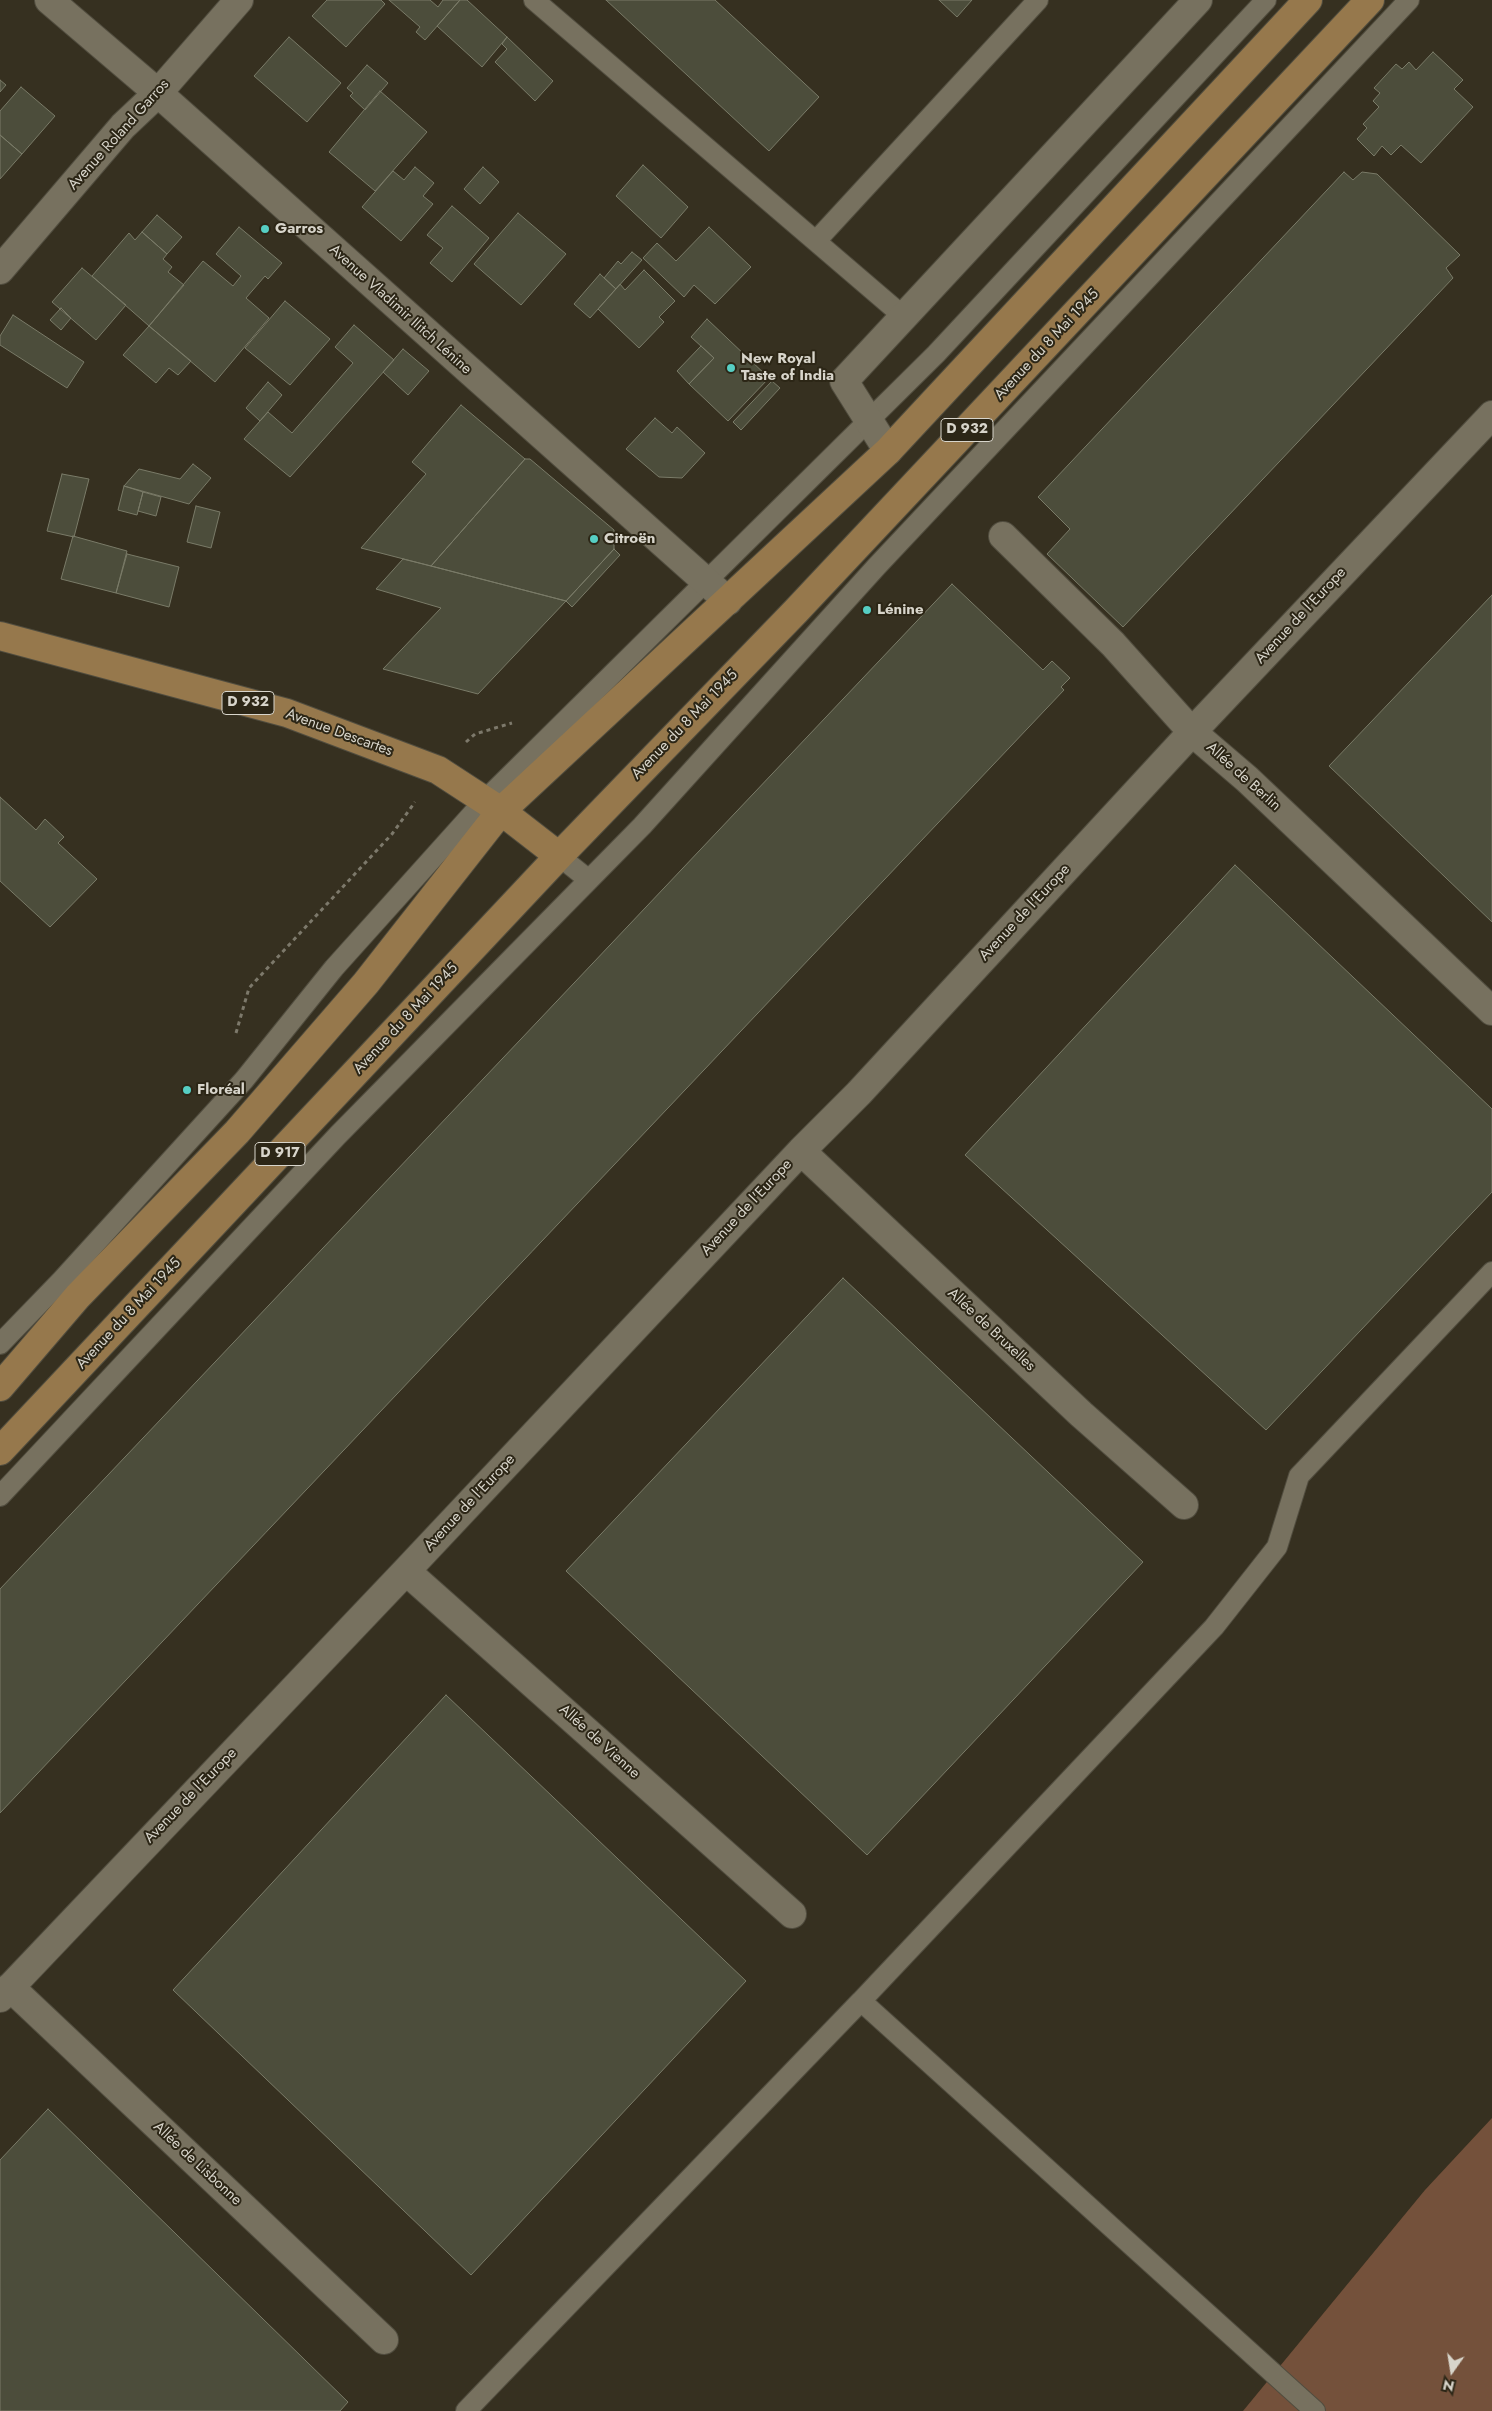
<!DOCTYPE html>
<html>
<head>
<meta charset="utf-8">
<style>
  body { margin:0 }
  #map { position:relative; width:1492px; height:2411px; overflow:hidden; background:#363020; font-family:Jost,sans-serif }
  canvas { display:block }
  .north { position:absolute; left:1427px; top:2346px; width:50px; height:50px; -webkit-text-stroke:4px #2c2616; paint-order:stroke; rotate:193deg; font-size:14px; font-weight:700; line-height:20px; text-align:center; color:#d8d5cb }
  .north::after { content:''; display:block; margin:auto; width:18px; height:22px; background:#d8d5cb; clip-path:polygon(50% 0,100% 100%,50% 72%,0 100%) }
</style>
</head>
<body>
<div id="map">
<canvas width="1492" height="2411"></canvas>
<div class="north">N</div>
</div>
<script>
const ctx = document.querySelector('canvas').getContext('2d');
ctx.lineJoin = 'round';
function fillPath(path, color) { ctx.fillStyle = color; ctx.fill(path, 'evenodd'); }
const poly = rows => new Path2D(rows.map(r => 'M' + r).join(''));
function stroke(path, color, width, dash) { ctx.strokeStyle = color; ctx.lineWidth = width; ctx.lineCap = dash ? 'butt' : 'round'; ctx.setLineDash(dash || []); ctx.stroke(path); }
function write(font, color, halo, rows, align = 'center') {
  ctx.font = font + ' Jost,sans-serif'; ctx.lineWidth = 4; ctx.setLineDash([]); ctx.textBaseline = 'middle'; ctx.strokeStyle = halo; ctx.fillStyle = color; for (const [text, x, y, turn = 0] of rows) {
    ctx.save(); ctx.translate(x, y); ctx.rotate((+turn || 0) * Math.PI / 180); ctx.textAlign = isNaN(turn) ? turn : align; if (halo) ctx.strokeText(text, 0, 0); ctx.fillText(text, 0, 0); ctx.restore();
  }
}
fillPath(poly([
  [1492,2118,1492,2411,1243,2411,1425,2190]
]), '#74513b');
const building = poly([
  [327,0,381,0,385,4,346,47,312,16,327,0],
  [389,0,430,0,438,7,443,0,460,0,425,40,416,32,420,27,389,0],
  [460,0,467,0,507,37,482,67,437,26,460,0],
  [606,0,715,0,819,97,769,151,606,0],
  [939,0,972,0,957,17,939,0],
  [289,37,341,83,307,122,254,76,289,37],
  [507,37,553,81,535,101,495,62,507,49,502,44,507,37],
  [1433,52,1463,80,1454,89,1473,107,1421,163,1401,145,1391,155,1382,146,1374,156,1357,139,1367,128,1363,124,1379,107,1373,101,1380,93,1374,88,1396,64,1402,69,1409,62,1416,70,1433,52],
  [367,65,388,83,365,110,350,96,353,93,347,88,367,65],
  [0,80,6,85,0,92,0,80],
  [21,87,55,116,22,154,0,135,0,111,21,87],
  [380,91,427,132,375,191,329,152,380,91],
  [0,135,22,154,0,179,0,135],
  [643,165,688,207,661,238,616,196,643,165],
  [415,167,434,183,423,196,433,204,401,241,362,207,393,171,404,180,415,167],
  [483,167,499,182,480,204,464,189,483,167],
  [1344,172,1353,180,1362,172,1377,174,1460,255,1446,268,1453,278,1123,627,1047,554,1070,529,1038,497,1344,172],
  [452,206,489,238,452,282,430,263,443,248,427,235,452,206],
  [518,213,566,254,521,305,474,264,518,213],
  [157,215,182,237,167,254,142,232,157,215],
  [239,227,282,263,268,279,265,276,246,298,269,318,215,382,149,326,203,261,233,286,241,276,216,254,239,227],
  [709,227,751,267,715,304,694,285,684,297,643,258,657,243,676,261,709,227],
  [142,232,167,254,163,259,172,267,168,272,184,285,149,326,92,276,129,233,135,240,142,232],
  [632,252,642,260,616,289,604,278,618,261,621,264,632,252],
  [82,268,126,305,96,340,52,302,82,268],
  [644,270,675,301,659,317,664,322,639,348,598,309,620,284,625,290,644,270],
  [600,274,616,289,590,318,574,304,600,274],
  [285,301,330,339,290,385,245,348,285,301],
  [61,308,71,318,61,330,50,320,61,308],
  [13,315,84,362,67,388,0,345,0,336,13,315],
  [707,319,769,378,728,421,689,384,714,358,691,337,707,319],
  [354,325,394,360,290,477,244,439,268,412,292,433,353,363,335,347,354,325],
  [149,326,191,361,178,375,169,368,156,383,123,355,149,326],
  [701,346,714,358,689,384,677,371,701,346],
  [403,349,429,371,408,395,383,372,403,349],
  [772,381,780,388,741,430,733,422,772,381],
  [268,382,282,395,260,421,246,408,268,382],
  [461,405,525,459,431,566,361,548,426,474,412,462,461,405],
  [655,418,672,433,677,427,705,453,682,478,659,477,626,449,655,418],
  [525,459,530,459,614,530,614,549,566,601,431,566,525,459],
  [193,464,211,478,189,504,124,486,139,469,180,479,193,464],
  [62,474,89,479,74,537,47,531,62,474],
  [124,486,143,492,137,515,118,510,124,486],
  [143,492,161,497,156,516,138,511,143,492],
  [196,506,220,512,211,548,187,542,196,506],
  [73,536,127,551,116,593,61,579,73,536],
  [614,549,620,555,572,607,566,601,614,549],
  [127,554,179,567,169,607,116,593,127,554],
  [403,559,431,566,566,601,478,694,383,669,441,608,376,589,403,559],
  [952,584,1043,670,1052,661,1070,678,1061,687,1064,690,0,1813,0,1589,952,584],
  [1492,595,1492,922,1329,766,1492,595],
  [0,797,36,830,45,819,64,837,58,843,97,879,50,927,0,881,0,797],
  [1235,865,1492,1109,1492,1192,1266,1430,965,1155,1235,865],
  [843,1278,1143,1562,867,1855,566,1571,843,1278],
  [446,1695,746,1981,471,2275,173,1990,446,1695],
  [48,2109,348,2402,340,2411,0,2411,0,2160,48,2109]
]);
fillPath(building, '#4c4d3b');
stroke(building, '#7a7b68', 1);
const service = poly([
  [534,0,903,316],
  [816,241,1038,0],
  [559,856,589,880],
  [0,1344,61,1281,244,1080,334,968,485,800,936,354,1266,0],
  [0,1496,338,1135,642,826,877,566,1409,0],
  [861,2001,1214,1627,1277,1547,1299,1476,1492,1272],
  [466,2411,861,2001,1315,2411]
]);
const minor = poly([
  [49,0,158,93,728,601],
  [0,270,123,126,158,93,239,0],
  [888,451,844,381,1198,0],
  [1003,536,1113,644,1192,732,1247,779,1492,1011],
  [801,1151,1081,1414,1184,1505],
  [406,1571,792,1914],
  [10,1987,384,2340],
  [0,1998,406,1571,801,1151,859,1093,1192,732,1492,415]
]);
const primary = poly([
  [0,636,287,713,438,770,501,811,559,856],
  [0,1387,78,1296,237,1132,366,983,501,811,888,451,1308,0],
  [0,1451,559,856,796,611,1370,0]
]);
stroke(service, '#514d3f', 22);
stroke(minor, '#514d3f', 30);
stroke(primary, '#514d3f', 30);
stroke(poly([
  [466,742,475,734,512,723],
  [236,1033,249,988,392,834,415,802]
]), '#7d796b', 3, [4, 4]);
stroke(service, '#77715f', 20);
stroke(minor, '#77715f', 28);
stroke(primary, '#96784c', 28);
for (const [x, y, r, color] of [
  [265,229,5,"#56cec3"],
  [731,368,5,"#56cec3"],
  [594,539,5,"#56cec3"],
  [867,610,5,"#56cec3"],
  [187,1090,5,"#56cec3"]
]) { const dot = new Path2D(); dot.arc(x, y, r, 0, 2 * Math.PI); ctx.fillStyle = color; ctx.fill(dot); stroke(dot, '#2c2616', 2); }
for (const [x, y, w] of [
  [967,430,52],
  [248,703,52],
  [280,1154,50]
]) { const box = new Path2D(); box.roundRect(x - w / 2, y - 11.5, w, 23, 4); ctx.fillStyle = '#2c2616'; ctx.fill(box); stroke(box, '#d8d5cb', 1); }
write('bold 14px', '#d8d5cb', null, [
  ["D 932",967,430],
  ["D 932",248,703],
  ["D 917",280,1154]
]);
write('15px', '#d8d5cb', '#2c2616', [
  ["Avenue Roland Garros",119,135,-48],
  ["Avenue Vladimir Ilitch Lénine",400,310,42],
  ["Avenue du 8 Mai 1945",1047,345,-47],
  ["Avenue de l'Europe",1301,616,-47],
  ["Avenue du 8 Mai 1945",685,725,-46],
  ["Avenue Descartes",339,733,20],
  ["Allée de Berlin",1243,777,42],
  ["Avenue de l'Europe",1025,913,-47],
  ["Avenue du 8 Mai 1945",406,1019,-47],
  ["Avenue de l'Europe",747,1208,-47],
  ["Avenue du 8 Mai 1945",129,1314,-47],
  ["Allée de Bruxelles",991,1330,43],
  ["Avenue de l'Europe",470,1503,-47],
  ["Allée de Vienne",599,1742,42],
  ["Avenue de l'Europe",191,1796,-46],
  ["Allée de Lisbonne",197,2164,43]
]);
write('bold 15px', '#d8d5cb', '#2c2616', [
  ["Garros",275,229],
  ["New Royal",741,359],
  ["Taste of India",741,376],
  ["Citroën",604,539],
  ["Lénine",877,610],
  ["Floréal",197,1090]
], 'left');
</script>
</body>
</html>
